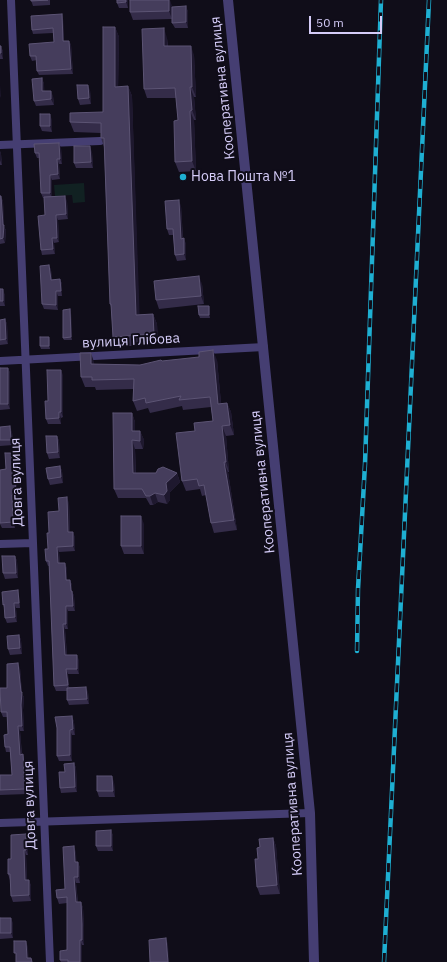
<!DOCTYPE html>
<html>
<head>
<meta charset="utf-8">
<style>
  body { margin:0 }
  #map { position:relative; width:447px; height:962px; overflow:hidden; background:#100d19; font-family:"IBM Plex Sans",sans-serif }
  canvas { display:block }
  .scale { position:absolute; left:309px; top:16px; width:73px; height:18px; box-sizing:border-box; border:2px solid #d5ccf8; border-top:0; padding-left:5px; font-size:12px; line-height:14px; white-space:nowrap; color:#d5ccf8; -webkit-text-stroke:3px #100d19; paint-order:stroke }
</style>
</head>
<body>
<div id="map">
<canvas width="447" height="962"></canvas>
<div class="scale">50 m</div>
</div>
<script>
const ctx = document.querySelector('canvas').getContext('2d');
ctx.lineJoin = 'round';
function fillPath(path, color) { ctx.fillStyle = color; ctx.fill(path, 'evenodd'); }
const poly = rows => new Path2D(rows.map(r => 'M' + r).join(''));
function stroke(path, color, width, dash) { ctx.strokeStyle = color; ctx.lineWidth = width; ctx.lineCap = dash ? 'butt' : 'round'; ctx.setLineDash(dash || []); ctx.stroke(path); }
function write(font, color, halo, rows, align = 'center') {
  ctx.font = font + ' "IBM Plex Sans",sans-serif'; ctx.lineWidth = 4; ctx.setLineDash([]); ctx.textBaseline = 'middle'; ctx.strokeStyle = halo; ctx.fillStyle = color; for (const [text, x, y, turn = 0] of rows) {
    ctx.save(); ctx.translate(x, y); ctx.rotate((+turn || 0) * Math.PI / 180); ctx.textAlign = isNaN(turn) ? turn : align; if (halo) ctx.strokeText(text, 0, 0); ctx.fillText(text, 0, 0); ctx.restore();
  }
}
fillPath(poly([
  [84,183,85,202,73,203,72,195,55,196,54,185]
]), '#112122');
stroke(poly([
  [11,0,50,962],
  [0,145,100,141],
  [0,361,264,347],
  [0,544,33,543],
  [0,823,310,813]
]), '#453e72', 8);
stroke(poly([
  [228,0,310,813,314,962]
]), '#453e72', 10);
const rail = poly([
  [357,651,358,589,365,464,381,0],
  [384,962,429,0]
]);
stroke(rail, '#1eafd2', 4.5);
stroke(rail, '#100d19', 3, [9]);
fillPath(poly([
  [31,0,50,0,50,5,33,6],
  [128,0,128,8,119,8,117,3],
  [172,6,172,19,133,20,130,12],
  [186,6,188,12,188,28,175,28,172,23],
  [62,14,63,18,64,41,69,41,71,45,73,74,39,75,37,71,37,60,32,61,30,56,54,42,53,33,33,34,32,30],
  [115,27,119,37,118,87,128,86,132,96,139,315,153,314,157,324,158,344,116,347,113,337,111,307,110,304,104,147,101,138,101,133,74,132,70,122,103,112],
  [167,38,168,46,194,55,196,97,194,97,196,120,194,120,196,171,179,172,175,162,178,120,176,98,147,98,144,89],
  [0,46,3,51,3,59,0,59],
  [42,78,44,84,44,91,53,96,54,105,36,106,34,101],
  [90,90,91,104,80,105,78,99],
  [52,120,52,132,42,131,40,126],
  [61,148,62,164,59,164,60,179,52,180,52,196,67,201,68,219,58,220,59,242,54,243,55,254,42,255,41,250,45,215,44,198,43,198,41,193,40,158,37,158,35,153],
  [0,151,1,154,2,165,0,165],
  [92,152,93,168,76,168,74,163],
  [0,196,3,201,4,227,6,230,5,243,0,244],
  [181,206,183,238,186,244,186,260,177,261,175,255,173,235,169,235,167,229],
  [49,265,51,270,52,280,60,279,62,284,62,296,58,296,58,310,44,309,42,304],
  [202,284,204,304,159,309,156,300],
  [0,289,5,295,5,306,0,306],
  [209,306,210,308,210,318,200,318,199,315],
  [70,309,71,312,72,340,64,340,63,338],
  [5,319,7,324,8,344,0,345,0,320],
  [50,340,50,349,41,349,40,346],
  [217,360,221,403,227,403,231,412,234,435,226,436,229,472,228,472,237,530,214,533,211,523,206,495,202,496,200,489,186,491,182,481,195,431,213,421,211,407,183,410,182,406,150,413,148,408,137,411,133,401,133,389,96,390,95,387,85,387,81,377,94,362,94,364,140,365,162,361],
  [0,368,8,368,10,373,10,409,0,410],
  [63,375,63,417,61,418,61,424,48,424,46,419,48,401],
  [132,413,135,422,135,431,140,431,144,440,143,449,135,449,136,473,177,473,180,482,170,492,170,500,167,504,158,502,153,505,150,505,146,498,118,498,114,489],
  [0,427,12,432,13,445,0,446],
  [57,436,59,441,60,458,49,459,47,453],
  [13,453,14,458,18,500,14,500,15,528,2,528,0,524,0,470,6,469],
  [60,466,62,471,63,483,50,485,48,479],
  [69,503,70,532,75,537,75,551,59,552,60,563,67,568,67,580,70,580,72,585,72,591,74,596,75,611,68,611,68,629,65,629,67,655,79,660,79,674,68,674,69,687,88,692,89,704,69,705,67,700,67,691,56,691,54,686,49,566,48,566,46,561,48,549,49,533,59,511],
  [144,524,144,554,124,554,121,546],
  [15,556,17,561,18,578,5,579,3,573],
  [19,595,20,608,16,608,17,622,7,623,5,618,5,609,3,605],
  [19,635,21,640,22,654,10,655,8,649],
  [20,668,22,694,24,697,23,710,24,731,20,731,22,754,23,754,24,759,27,794,0,795,0,775,12,775,10,752,6,752,5,747,8,734,7,717,3,717,1,712],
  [72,716,74,722,75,735,72,735,72,761,59,761,57,756],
  [74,763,76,768,77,792,61,793,60,788,65,772],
  [114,782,115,797,99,797,97,791],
  [111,830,113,836,113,851,98,851,96,846],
  [26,834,28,840,28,855,26,855,27,880,29,880,31,886,31,901,13,902,11,896,10,880,8,874,11,859],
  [273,838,276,846,280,894,260,895,257,887,260,847],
  [76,852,76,862,78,862,80,868,80,883,76,883,78,902,81,902,83,908,84,929,84,945,82,945,82,962,61,962,60,960,67,950,67,903,59,904,57,898,65,889],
  [0,918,13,923,13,938,0,939]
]), '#342c49');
fillPath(poly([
  [126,0,128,0,128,8,126,2],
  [169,0,170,0,172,6,172,19,169,11],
  [186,6,188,12,188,28,186,22],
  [62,14,63,18,64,46,63,41],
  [115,27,119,37,118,97,115,87],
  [164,28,167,38,168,56,164,46],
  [69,41,71,45,73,74,71,69],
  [1,46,3,51,3,59,1,53],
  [191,46,194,55,196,97,192,87],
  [42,78,44,84,45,97,42,91],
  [0,85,1,98,0,96],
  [88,85,90,90,91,104,89,98],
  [128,86,132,96,140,325,136,315],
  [190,87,194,97,196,120,192,110],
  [51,91,53,96,54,105,51,99],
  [190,111,194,120,196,171,192,161],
  [50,114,52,120,52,132,50,126],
  [59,143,61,148,62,164,60,159],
  [90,146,92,152,93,168,91,162],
  [0,151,1,154,2,165,0,160],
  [57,159,59,164,60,179,58,174],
  [50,175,52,180,52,198,50,193],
  [1,196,3,201,4,227,6,230,5,243,3,238],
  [65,196,67,201,68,219,66,214],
  [179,200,181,206,183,244,181,239],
  [56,215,58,220,59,242,57,238],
  [52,238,54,243,55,254,53,249],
  [184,238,186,244,186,260,184,254],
  [49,265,51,270,52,285,51,280],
  [199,276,202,284,204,304,201,296],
  [60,279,62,284,62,296,61,291],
  [3,289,5,295,5,306,3,301],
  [56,291,58,296,58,310,56,305],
  [209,306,210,308,210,318,209,315],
  [70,309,71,312,72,340,71,337],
  [153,314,157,324,158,344,154,334],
  [5,319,7,324,8,344,6,339],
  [49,337,50,340,50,349,49,346],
  [213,350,217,360,222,414,218,404],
  [91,353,94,362,95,374,91,364],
  [8,368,10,373,10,409,8,404],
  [61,370,63,375,63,417,61,412],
  [227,403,231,412,234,435,230,425],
  [59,412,61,418,61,424,59,418],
  [132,413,135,422,135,440,132,431],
  [10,426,12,432,13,445,11,440],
  [222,426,226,436,229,472,226,462],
  [140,431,144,440,143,449,140,441],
  [57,436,59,441,60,458,58,452],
  [132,440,135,449,136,482,133,473],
  [13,453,14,458,18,500,16,495],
  [224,462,228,472,237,530,234,520],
  [60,466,62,471,63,483,61,477],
  [177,473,180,482,170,492,170,500,167,504,164,495,166,483],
  [155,493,158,502,153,505,150,496],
  [12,495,14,500,15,528,13,522],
  [67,497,69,503,70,537,68,532],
  [141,516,144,524,144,554,141,546],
  [73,532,75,537,75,551,73,546],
  [57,547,59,552,60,568,58,563],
  [15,556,17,561,18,578,16,573],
  [65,563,67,568,67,585,66,580],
  [70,580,72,585,72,596,71,591],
  [72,591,74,596,75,611,73,606],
  [14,603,16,608,17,622,15,617],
  [66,606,68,611,68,629,66,624],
  [63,624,65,629,67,660,65,655],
  [19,635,21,640,22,654,20,648],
  [77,655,79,660,79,674,77,669],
  [18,663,20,668,22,694,24,697,23,710,24,731,22,726,21,692],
  [66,669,68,674,69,690,68,685],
  [86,687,88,692,89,704,87,699],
  [72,716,74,722,75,735,73,729],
  [18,726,20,731,22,760,20,755],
  [70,730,72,735,72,761,70,755],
  [23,754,24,759,27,794,25,789],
  [74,763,76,768,77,792,75,787],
  [112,776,114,782,115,797,113,791],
  [111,830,113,836,113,851,111,846],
  [26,834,28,840,28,855,26,850],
  [273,838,276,846,280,894,277,885],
  [74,846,76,852,77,868,75,862],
  [24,850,26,855,27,886,25,880],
  [78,862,80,868,80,883,78,877],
  [74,877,76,883,78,908,76,902],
  [29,880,31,886,31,901,29,895],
  [81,902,83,908,84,929,84,945,82,940],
  [11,918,13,923,13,938,11,933],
  [166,938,168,944,169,962,168,962],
  [80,940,82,945,82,962,80,962],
  [26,941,28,947,29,962,27,958]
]), '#1e182e');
const building = poly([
  [31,0,48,0,31,1,31,0],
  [117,0,126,0,126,2,117,3,117,0],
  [130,0,169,0,169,11,130,12,130,0],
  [186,6,186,22,172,23,172,7,186,6],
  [62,14,63,41,69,41,71,69,37,71,36,56,30,56,29,44,54,42,53,28,32,30,31,16,62,14],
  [103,27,115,27,115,87,128,86,136,315,153,314,154,334,113,337,111,304,110,304,104,138,101,138,101,123,70,122,70,113,103,112,103,27],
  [164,28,164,46,191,46,192,87,190,87,192,110,190,111,192,161,175,162,174,121,178,120,175,88,144,89,142,29,164,28],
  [0,46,1,46,1,53,0,53,0,46],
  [42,78,42,91,51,91,51,99,34,101,32,79,42,78],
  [77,85,88,85,89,98,78,99,77,85],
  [40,114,50,114,50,126,40,126,40,114],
  [59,143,60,159,57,159,58,174,50,175,50,193,41,193,39,153,35,153,34,144,59,143],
  [74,146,90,146,91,162,74,163,74,146],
  [0,196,1,196,3,225,4,225,3,238,0,239,0,196],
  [65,196,66,214,56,215,57,238,52,238,53,249,41,250,38,216,45,215,44,197,65,196],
  [179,200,181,239,184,238,184,254,175,255,173,229,167,229,165,201,179,200],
  [49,265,51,280,60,279,61,291,56,291,56,305,42,304,40,266,49,265],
  [199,276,201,296,156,300,154,281,199,276],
  [0,289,3,289,3,301,0,301,0,289],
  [198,306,209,306,209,315,199,315,198,306],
  [70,309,71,337,63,338,63,310,70,309],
  [5,319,6,339,0,340,0,320,5,319],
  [40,337,49,337,49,346,40,346,40,337],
  [213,350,218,404,227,403,230,425,222,426,226,462,224,462,234,520,211,523,204,485,199,486,197,479,182,481,176,433,195,431,194,423,213,421,210,397,179,400,181,396,146,403,145,398,133,401,134,379,92,380,92,377,81,377,80,353,91,353,91,364,140,365,161,360,162,361,199,357,199,352,213,350],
  [0,368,8,368,8,404,0,404,0,368],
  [47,370,61,370,61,412,59,412,59,418,46,419,45,401,48,401,47,370],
  [113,413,132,413,132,431,140,431,140,441,132,440,133,473,156,473,158,469,163,467,177,473,166,483,167,491,164,495,155,493,150,496,146,496,142,489,114,489,113,413],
  [10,426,11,440,0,440,0,427,10,426],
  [46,436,57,436,58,452,47,453,46,436],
  [5,453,13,453,16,495,12,495,13,522,0,523,0,470,6,469,5,453],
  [60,466,61,477,48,479,46,468,60,466],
  [67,497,68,532,73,532,73,546,57,547,58,563,65,563,66,580,70,580,71,591,72,591,73,606,66,606,66,624,63,624,65,655,77,655,77,669,66,669,68,685,54,686,49,561,46,561,45,549,48,549,47,533,49,533,48,512,59,511,58,498,67,497],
  [121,516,141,516,141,546,121,546,121,516],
  [2,556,15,556,16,573,3,573,2,556],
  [18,590,19,603,14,603,15,617,5,618,4,604,3,605,2,592,18,590],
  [19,635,20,648,8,649,7,636,19,635],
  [18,663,21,692,22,692,21,705,22,726,18,726,20,755,23,754,25,789,0,790,0,775,12,775,10,747,5,747,4,735,8,734,7,712,1,712,0,688,7,688,7,664,18,663],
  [86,687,87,699,67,700,67,688,86,687],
  [72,716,73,729,70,730,70,755,57,756,57,728,55,717,72,716],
  [74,763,75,787,60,788,59,772,65,772,64,764,74,763],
  [97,776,112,776,113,791,97,791,97,776],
  [111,830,111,846,96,846,96,831,111,830],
  [26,834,26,850,24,850,25,880,29,880,29,895,11,896,10,874,8,874,8,859,11,859,11,835,26,834],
  [273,838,277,885,257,887,255,859,258,859,257,848,260,847,259,839,273,838],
  [74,846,75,862,78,862,78,877,74,877,76,902,81,902,82,924,82,940,80,940,80,962,68,962,68,960,60,960,60,951,67,950,67,897,57,898,56,890,65,889,63,847,74,846],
  [0,918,11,918,11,933,0,933,0,918],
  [166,938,168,962,150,962,149,940,166,938],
  [14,941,26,941,27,958,31,958,32,962,16,962,16,953,14,953,14,941]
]);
fillPath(building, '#453d5c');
stroke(building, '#5c5474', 1);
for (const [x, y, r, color] of [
  [183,177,4,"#1eafd2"]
]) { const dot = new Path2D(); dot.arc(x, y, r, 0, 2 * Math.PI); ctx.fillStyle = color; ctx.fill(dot); stroke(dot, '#100d19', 1.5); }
write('14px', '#d5ccf8', '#100d19', [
  ["Кооперативна вулиця",223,88,-96],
  ["вулиця Глібова",131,341,-3],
  ["Довга вулиця",17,482,-92],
  ["Кооперативна вулиця",263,482,-96],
  ["Кооперативна вулиця",293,804,-94],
  ["Довга вулиця",30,805,-92]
]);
write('14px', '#d5ccf8', '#100d19', [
  ["Нова Пошта №1",191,177]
], 'left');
</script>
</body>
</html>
